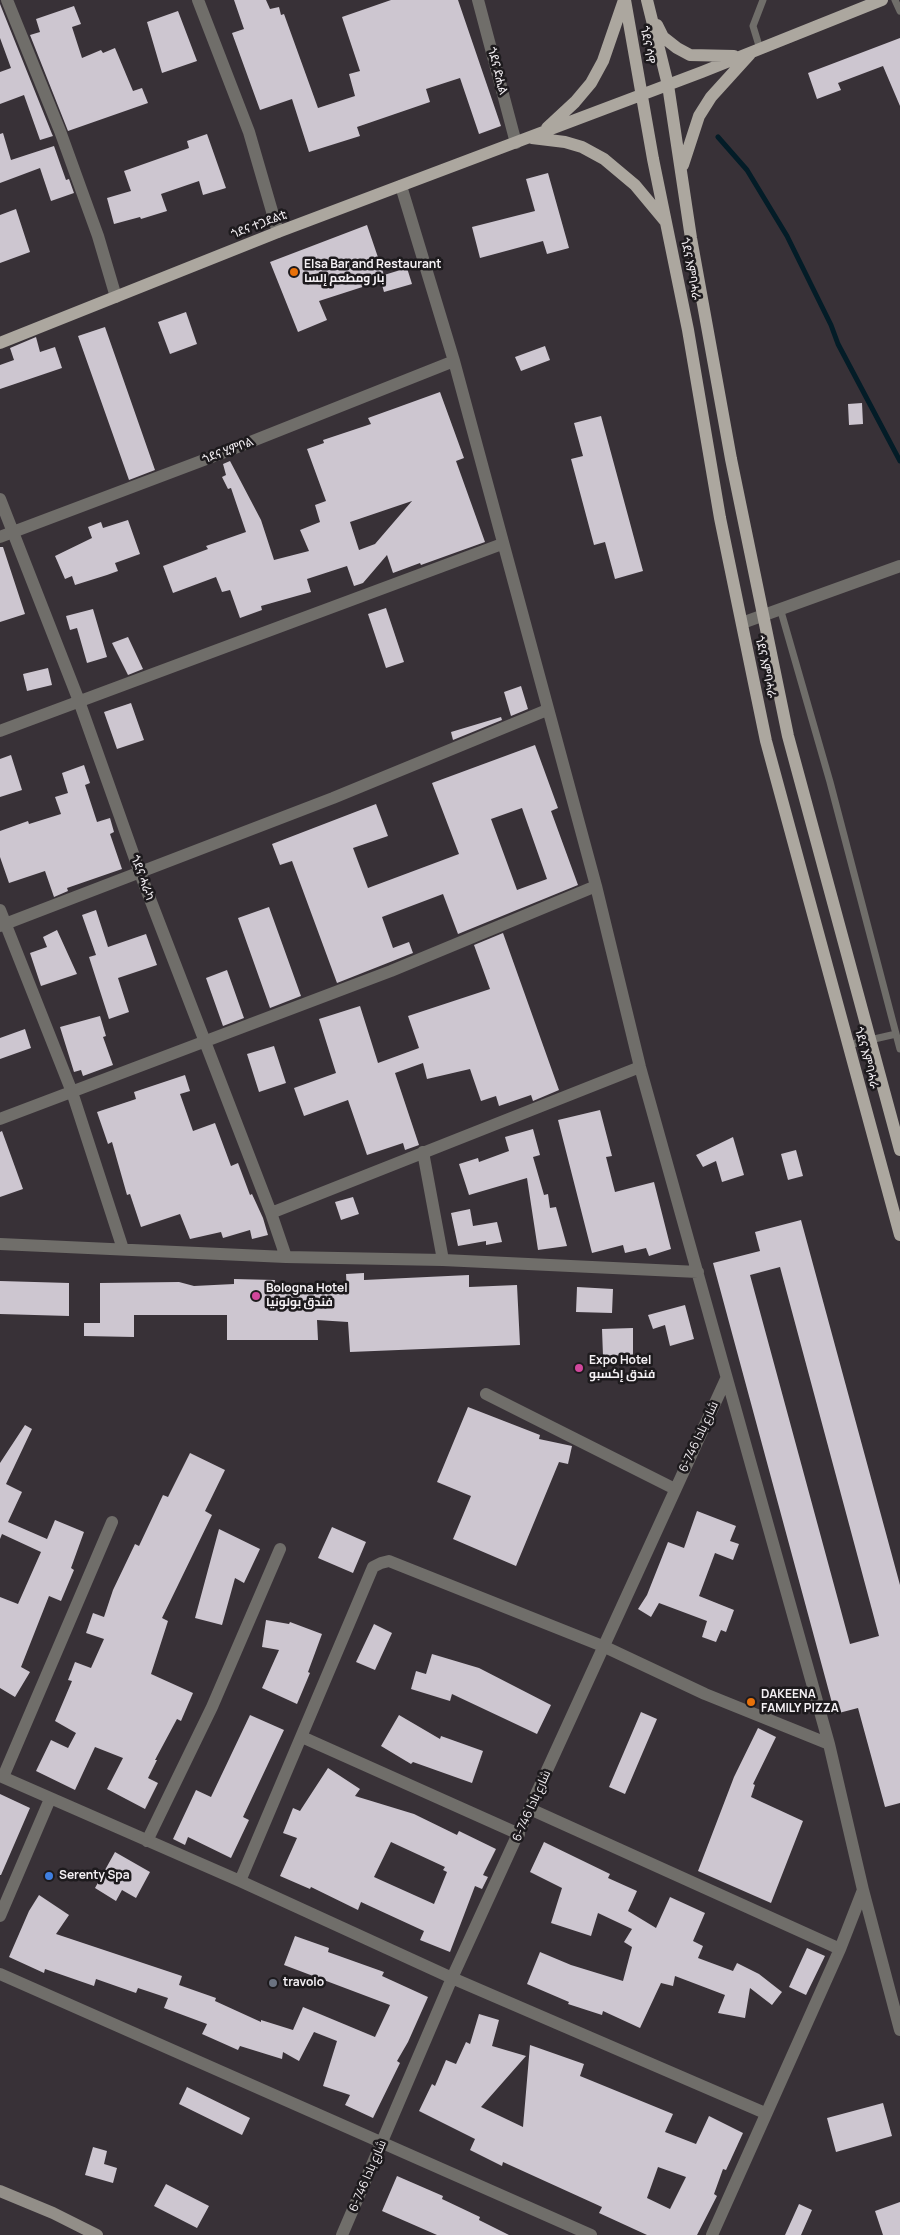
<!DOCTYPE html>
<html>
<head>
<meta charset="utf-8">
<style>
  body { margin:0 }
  canvas { display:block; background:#383137 }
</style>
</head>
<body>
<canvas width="900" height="2235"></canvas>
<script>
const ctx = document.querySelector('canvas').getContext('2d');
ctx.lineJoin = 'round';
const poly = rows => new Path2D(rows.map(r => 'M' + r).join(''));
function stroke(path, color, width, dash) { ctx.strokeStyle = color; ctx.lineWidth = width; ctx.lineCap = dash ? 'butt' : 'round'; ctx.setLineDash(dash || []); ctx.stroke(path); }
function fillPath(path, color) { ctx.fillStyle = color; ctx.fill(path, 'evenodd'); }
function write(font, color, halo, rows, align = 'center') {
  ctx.font = font + ' Manrope,Cairo,"Noto Sans Ethiopic",sans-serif'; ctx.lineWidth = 5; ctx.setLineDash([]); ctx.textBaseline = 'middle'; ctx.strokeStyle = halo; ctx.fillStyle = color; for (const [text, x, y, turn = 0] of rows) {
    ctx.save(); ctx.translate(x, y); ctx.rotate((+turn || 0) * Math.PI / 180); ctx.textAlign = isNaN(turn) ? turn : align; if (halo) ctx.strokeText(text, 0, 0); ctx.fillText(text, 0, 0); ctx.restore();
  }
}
stroke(poly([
  [718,137,747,170,787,236,831,325,838,344,900,461]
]), '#031c27', 5);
fillPath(poly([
  [234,0,266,0,270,9,279,7,281,15,284,14,318,108,355,96,349,74,360,71,342,17,391,0,458,0,501,126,479,134,460,78,426,89,430,102,357,127,360,136,309,152,292,99,260,110,232,33,244,29],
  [0,4,52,134,53,136,40,140,24,95,0,104,0,72,11,68,0,38],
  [74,6,81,24,72,27,82,58,101,50,103,53,115,48,133,91,142,88,148,103,68,131,30,35,40,32,36,19],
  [178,11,197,61,162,73,147,22],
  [900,38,900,106,883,66,838,83,841,90,817,99,808,73],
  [3,133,11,160,54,146,66,180,69,179,74,193,51,201,40,168,0,183,0,134],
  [207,134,226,188,203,195,199,181,161,194,167,211,141,219,140,217,114,224,107,198,131,191,124,171,189,148,187,141],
  [548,173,569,248,547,254,543,241,480,258,472,227,535,211,526,179],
  [16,209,30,252,0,263,0,215],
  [367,225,384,275,407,268,412,284,384,292,381,281,319,301,327,320,298,332,270,262],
  [186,312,197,344,170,354,158,322],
  [105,327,155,470,129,480,78,336],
  [36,337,40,352,55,347,62,368,0,389,0,365,14,360,10,348],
  [545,346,550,360,521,371,515,357],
  [440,392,464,458,456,461,485,542,421,565,420,563,393,573,387,555,363,583,354,586,347,566,307,579,311,592,261,606,262,610,240,618,230,590,222,592,216,577,173,593,163,566,208,549,206,546,246,532,231,488,228,489,222,477,226,475,223,464,230,461,261,520,274,560,309,551,300,530,320,522,315,505,326,501,307,449,324,443,323,440,371,424,368,418],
  [412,501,375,544,359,550,350,522],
  [862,403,863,424,849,425,848,404],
  [601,416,643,571,615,579,605,542,594,545,571,459,583,456,574,423],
  [128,520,140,554,115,563,118,571,107,575,75,585,72,576,65,579,55,556,92,538,88,527,101,522,103,528],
  [0,547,3,547,25,614,0,622],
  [386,608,404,662,386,668,368,614],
  [93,609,107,657,87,663,77,628,70,630,66,616],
  [128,637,143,669,128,675,112,643],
  [48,668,52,685,27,691,23,674],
  [521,686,528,709,511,716,504,692],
  [131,703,144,740,117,749,104,712],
  [501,717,502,720,453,740,451,732],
  [535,745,558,808,551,811,578,885,458,934,443,894,382,917,393,948,409,942,413,953,337,983,292,861,280,865,272,844,376,804,388,836,353,848,368,888,459,854,432,783],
  [522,808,547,879,517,890,491,819],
  [11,755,22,790,0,797,0,759],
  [84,765,90,783,85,785,97,822,110,818,114,832,110,834,122,869,67,888,68,891,54,897,45,871,9,883,0,857,0,831,28,821,29,824,61,814,55,797,68,793,62,773],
  [269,907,301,996,270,1008,238,918],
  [96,910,108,947,146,934,157,965,118,978,129,1012,109,1019,89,957,96,955,82,915],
  [57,930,77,974,41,986,30,953,47,947,43,937],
  [503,933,559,1090,533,1101,531,1095,499,1106,496,1096,481,1101,470,1069,427,1079,423,1063,395,1073,419,1145,405,1150,403,1143,367,1155,348,1100,304,1116,294,1088,336,1073,319,1019,360,1006,378,1063,419,1048,408,1016,490,989,474,945],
  [227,970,244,1018,223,1026,206,978],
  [100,1016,106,1036,103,1037,113,1065,83,1076,81,1070,74,1072,60,1027],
  [25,1029,31,1048,0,1059,0,1038],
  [274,1046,286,1083,259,1092,247,1054],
  [185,1075,190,1091,180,1094,193,1131,215,1123,231,1166,238,1163,250,1195,252,1194,263,1218,268,1235,252,1239,250,1230,223,1238,221,1232,190,1239,180,1214,141,1227,130,1194,127,1195,112,1142,108,1144,97,1112,136,1099,134,1092],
  [600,1110,612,1156,606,1157,615,1192,654,1182,671,1249,649,1256,646,1248,625,1253,623,1245,592,1253,558,1120],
  [533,1129,540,1155,533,1157,544,1195,548,1194,550,1208,556,1207,567,1246,538,1250,527,1178,469,1195,459,1164,478,1158,479,1162,509,1151,505,1137],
  [2,1131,23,1189,0,1197,0,1132],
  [733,1137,744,1175,722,1182,716,1161,703,1167,696,1155],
  [796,1150,803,1176,788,1180,781,1154],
  [353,1197,359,1214,341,1220,335,1202],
  [470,1209,473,1226,497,1222,502,1242,486,1245,486,1241,458,1246,451,1213],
  [801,1220,900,1585,900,1803,885,1807,858,1708,835,1714,713,1263,760,1251,755,1232],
  [780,1267,879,1636,850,1644,750,1275],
  [364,1273,364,1280,469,1275,469,1287,517,1285,520,1345,350,1352,348,1322,317,1320,318,1340,227,1340,227,1315,134,1315,134,1337,84,1336,84,1323,100,1323,100,1283,179,1282,194,1286,234,1284,234,1279,275,1280,274,1286,347,1290,346,1274],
  [0,1281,69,1283,69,1316,0,1314],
  [577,1287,613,1289,612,1313,576,1312],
  [685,1305,694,1339,670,1346,665,1325,653,1329,648,1315],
  [633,1328,633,1355,603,1356,602,1329],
  [468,1407,540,1435,539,1439,572,1446,568,1464,559,1462,516,1566,453,1539,471,1496,437,1482],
  [25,1425,32,1429,6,1484,22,1492,8,1522,47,1539,55,1520,84,1532,71,1568,74,1570,61,1601,49,1596,21,1667,30,1672,15,1697,0,1688,0,1597,18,1604,41,1552,2,1534,0,1539,0,1463],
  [190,1453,225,1470,205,1511,212,1515,162,1618,168,1621,151,1674,193,1693,181,1721,177,1719,155,1760,157,1760,148,1778,158,1783,145,1809,107,1789,123,1758,95,1747,75,1790,36,1771,51,1740,68,1748,76,1733,55,1721,72,1681,68,1680,75,1662,91,1668,104,1639,86,1633,93,1613,104,1617,113,1590,135,1544,139,1546,163,1495,168,1497],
  [697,1511,736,1526,730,1541,739,1544,733,1560,715,1553,699,1596,734,1610,726,1632,721,1630,716,1642,702,1637,707,1621,659,1603,651,1617,638,1609,647,1595,668,1542,684,1548],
  [332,1527,366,1542,353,1573,318,1558],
  [219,1529,260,1549,244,1583,235,1578,222,1625,195,1618],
  [266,1620,289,1624,290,1622,322,1634,308,1672,310,1673,297,1704,262,1688,279,1650,262,1647],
  [374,1624,392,1633,375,1670,356,1662],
  [432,1654,479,1668,551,1705,537,1734,452,1694,450,1701,411,1689,416,1671,426,1674],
  [641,1712,657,1719,625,1794,609,1787],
  [250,1715,284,1730,243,1817,249,1820,231,1858,188,1837,185,1845,173,1839,196,1790,211,1797],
  [399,1715,440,1739,441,1736,483,1751,472,1783,413,1762,411,1764,381,1746],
  [758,1728,776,1737,753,1784,755,1785,751,1797,803,1821,771,1903,698,1871,734,1777],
  [328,1768,360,1789,355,1796,414,1814,457,1835,459,1831,496,1849,483,1875,488,1877,482,1889,475,1886,450,1952,420,1940,424,1931,361,1902,358,1910,311,1887,310,1889,280,1876,297,1838,283,1833,293,1808,300,1811],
  [391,1842,445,1867,443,1870,447,1872,434,1904,374,1877],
  [0,1794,30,1808,1,1875,0,1875],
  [544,1842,610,1874,608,1878,637,1891,628,1911,656,1928,670,1897,705,1913,693,1941,703,1946,698,1958,733,1971,737,1963,759,1974,782,1992,772,2005,750,1988,745,2018,718,2013,725,1995,675,1976,673,1986,661,1983,640,2028,603,2011,602,2015,568,2004,569,2002,527,1984,540,1952,571,1965,623,1981,632,1947,624,1942,632,1929,598,1913,591,1936,551,1923,562,1888,530,1872],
  [115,1852,150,1872,136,1898,122,1890,116,1901,95,1888],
  [39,1895,69,1915,56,1934,182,1976,179,1985,216,1998,215,2001,261,2022,261,2020,293,2030,303,2007,375,2037,390,2005,284,1965,295,1936,329,1948,328,1952,384,1972,382,1976,428,1997,408,2042,397,2061,400,2063,373,2118,345,2105,350,2095,323,2086,337,2041,314,2032,299,2061,283,2052,282,2059,240,2046,238,2050,202,2034,207,2024,164,2008,168,1998,138,1988,136,1993,96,1979,94,1986,45,1969,44,1973,9,1957,29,1911],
  [807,1948,825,1956,806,1995,789,1987],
  [479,2014,499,2020,492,2046,526,2056,481,2107,523,2127,530,2045,584,2064,580,2076,673,2114,665,2132,696,2144,709,2116,743,2133,726,2170,723,2169,714,2194,717,2196,697,2235,647,2235,599,2213,602,2207,503,2162,502,2166,470,2150,475,2139,419,2111,432,2084,435,2086,446,2060,456,2064,466,2042,470,2044],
  [658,2167,686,2177,670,2209,647,2198],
  [187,2087,250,2118,242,2135,179,2104],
  [883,2103,892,2136,836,2152,827,2118],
  [93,2147,107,2151,104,2164,117,2168,113,2183,85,2175],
  [397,2176,443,2196,442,2199,480,2217,479,2220,509,2235,437,2235,382,2211],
  [166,2184,209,2206,197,2228,154,2206],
  [900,2202,900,2235,883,2235,875,2211],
  [799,2204,812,2210,801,2235,785,2235]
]), '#cdc6d0');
stroke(poly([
  [895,0,900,11],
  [760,49,753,26,763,0],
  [780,608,830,782,900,1049],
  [848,1045,896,1034]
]), '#706e6a', 7);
stroke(poly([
  [7,0,60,131,98,236,116,297],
  [198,0,249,132,278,232],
  [478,0,516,143],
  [401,186,454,361,596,886,640,1067,829,1744,863,1890,900,2030],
  [0,499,79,701,140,873,271,1213,286,1257],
  [0,537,225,452,454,361],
  [742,623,900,566],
  [0,731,502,544],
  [0,910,72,1092,123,1249],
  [0,926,333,798,547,710],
  [0,1119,391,971,596,886],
  [423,1152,443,1260],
  [271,1213,640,1067],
  [0,1244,286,1257,443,1260,698,1272],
  [486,1394,675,1489],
  [302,1737,519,1834],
  [0,1776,240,1881,452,1978,765,2113],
  [3,1777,112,1522],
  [530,1809,840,1949],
  [147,1841,212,1707,280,1549],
  [240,1881,373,1567,381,1563,389,1561,605,1647,705,1694,829,1744],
  [0,1916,50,1799],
  [0,1974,591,2235],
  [342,2235,452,1978,726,1379],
  [712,2235,840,1949,863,1890]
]), '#706e6a', 12);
stroke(poly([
  [0,2191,53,2213,97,2235]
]), '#928e88', 12);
stroke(poly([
  [625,0,653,159,688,330,720,518,766,741,900,1235],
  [647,0,668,85,691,238,731,459,788,736,900,1150],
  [657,25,663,37,677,48,690,55,734,56],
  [547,128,575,102,591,83,603,61,624,0],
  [532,138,565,142,582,147,604,159,635,185,665,221],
  [683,165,699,116,711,97,750,54],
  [0,343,278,232,702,72,882,0]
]), '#aca79f', 12);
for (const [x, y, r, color] of [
  [294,272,5,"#e8710a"],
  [256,1296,5,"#d1479c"],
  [579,1368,5,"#d1479c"],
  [751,1702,5,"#e8710a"],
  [49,1876,5,"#3f7fe0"],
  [273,1983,5,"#6b7280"]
]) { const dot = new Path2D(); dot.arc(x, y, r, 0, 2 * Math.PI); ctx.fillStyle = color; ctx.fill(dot); stroke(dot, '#1d1a1d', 2); }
write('12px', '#f4f0f4', '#1d1a1d', [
  ["ጎደና ሳዋ",647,45,80],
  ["ጎደና ድሒል",497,71,75],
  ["ጎደና ተጋደልቲ",259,225,-21],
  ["ጎደና እምባሓራ",690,269,79],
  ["ጎደና ሂምቦል",228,451,-21],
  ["ጎደና እምባሓራ",765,667,78],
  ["ጎደና ሓራካ",142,878,70],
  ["ጎደና እምባሓራ",866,1058,75],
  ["شارع بادا 746-6",699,1437,-65],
  ["شارع بادا 746-6",532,1806,-66],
  ["شارع بادا 746-6",368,2176,-67]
]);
write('bold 12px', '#f4f0f4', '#1d1a1d', [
  ["Elsa Bar and Restaurant",304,265],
  ["بار ومطعم إلسا",304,279],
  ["Bologna Hotel",266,1289],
  ["فندق بولونيا",266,1303],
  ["Expo Hotel",589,1361],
  ["فندق إكسبو",589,1375],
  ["DAKEENA",761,1695],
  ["FAMILY PIZZA",761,1709],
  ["Serenty Spa",59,1876],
  ["travolo",283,1983]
], 'left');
</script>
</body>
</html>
